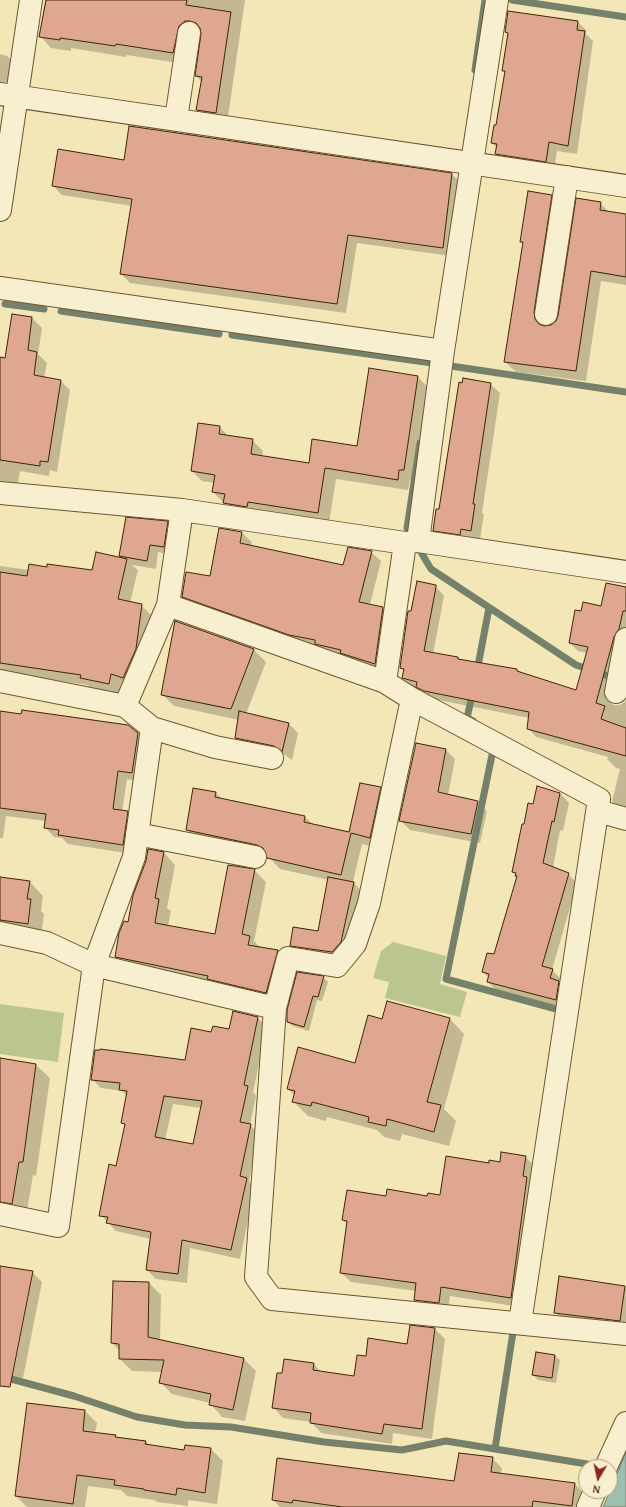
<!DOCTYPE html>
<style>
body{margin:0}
#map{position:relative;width:626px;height:1507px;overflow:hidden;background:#f4e7b7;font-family:"Gentium Book Plus",serif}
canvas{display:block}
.north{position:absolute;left:578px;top:1459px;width:40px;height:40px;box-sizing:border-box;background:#f8efd0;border:1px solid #ae9e7e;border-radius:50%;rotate:189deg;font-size:11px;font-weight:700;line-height:16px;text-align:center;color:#3e2504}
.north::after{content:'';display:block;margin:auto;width:14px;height:18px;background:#8f2418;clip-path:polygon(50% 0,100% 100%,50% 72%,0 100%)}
</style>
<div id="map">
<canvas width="626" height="1507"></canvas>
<div class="north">N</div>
</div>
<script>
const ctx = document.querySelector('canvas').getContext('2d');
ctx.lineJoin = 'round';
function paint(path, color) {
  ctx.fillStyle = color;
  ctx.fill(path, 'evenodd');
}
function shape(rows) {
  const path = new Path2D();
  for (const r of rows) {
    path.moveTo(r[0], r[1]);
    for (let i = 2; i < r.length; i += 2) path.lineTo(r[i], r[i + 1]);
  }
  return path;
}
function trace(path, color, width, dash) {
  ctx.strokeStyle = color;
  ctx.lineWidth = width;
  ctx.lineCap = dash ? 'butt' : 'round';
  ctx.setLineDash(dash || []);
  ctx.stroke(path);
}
const green = shape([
 [393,942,446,956,440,984,467,992,460,1017,385,998,389,982,373,978,381,951],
 [0,1004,64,1013,58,1062,0,1054]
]);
const water = shape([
 [626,1452,626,1507,603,1507,610,1491,626,1452]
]);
const shadow = shape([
 [45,0,245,0,227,124,209,121,198,110,202,82,196,76,202,32,196,32,184,64,127,55,126,57,71,48,71,51,51,48,40,36],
 [578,22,586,30,586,34,593,41,577,154,557,151,554,170,505,162,497,153,497,148,492,143,497,126,506,73,503,70,509,35,506,32],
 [0,54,7,56,16,65,13,88,0,86],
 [130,127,452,174,461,183,451,256,357,243,346,313,130,283,121,274,132,206,62,195,53,186,125,161],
 [551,196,562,206,544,327,551,326,557,322,600,203,609,212,626,215,626,285,601,281,586,381,516,372,505,362,524,244,521,241],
 [13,315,32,318,42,328,38,354,47,363,44,378,60,380,70,390,57,472,50,470,49,476,20,471,18,483,0,481,0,358,6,359],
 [417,376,428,387,414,480,410,480,408,490,336,479,329,523,235,514,213,492,214,483,202,481,192,471,220,427,229,437,252,440,263,451,262,457,309,464,358,447],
 [490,384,500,393,482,513,484,514,480,540,443,540,434,530,440,510],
 [167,522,176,531,172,555,158,552,156,569,132,565,138,570,130,603,141,605,152,616,134,688,121,684,119,694,92,689,87,685,0,672,0,566,29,570,93,571,123,559,121,556],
 [220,529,242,533,252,542,251,546,344,566,371,552,381,561,370,605,383,607,392,617,384,672,193,606,183,596,211,577],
 [435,586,444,596,433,654,458,658,460,661,516,670,519,673,577,691,587,653,578,651,570,643,582,612,602,607,626,588,626,638,612,699,612,704,614,705,620,705,626,701,626,811,621,810,612,801,620,769,616,768,607,759,608,757,536,737,528,728,529,718,433,699,419,688,412,686,403,678,405,672,401,668,412,612],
 [175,623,254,650,266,662,246,714,289,724,298,733,292,760,285,755,246,747,236,738,239,720,174,706,162,694],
 [0,712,137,733,147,743,141,782,127,779,122,812,127,812,137,821,132,854,68,844,62,838,54,837,45,827,46,821,6,816,3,838,0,838],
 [446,750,455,759,448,795,477,802,487,811,480,843,410,830,400,820],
 [380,788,391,800,381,849,362,844,353,882,363,892,342,962,301,955,291,945,318,932,329,880,280,869,267,855,198,841,187,829,216,793,223,800,305,817,314,825,350,834],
 [538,788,560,793,569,803,563,831,560,830,553,868,568,874,577,883,552,970,561,979,560,983,568,991,565,1008,497,991,488,982,489,978,483,972,494,956,518,877,513,872,524,826,534,806],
 [164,853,175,865,167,908,171,911,168,926,216,936,254,870,266,882,254,941,261,948,278,951,290,963,278,1004,127,968,116,957,129,923],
 [0,878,30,882,43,896,41,911,44,914,41,937,0,931],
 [323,977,328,982,322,1001,317,1000,309,1031,292,1026,288,1022],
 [258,1018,267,1027,253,1092,256,1096,250,1125,259,1134,249,1181,255,1187,240,1259,190,1248,187,1283,156,1279,147,1270,151,1239,116,1231,101,1215,117,1167,125,1126,122,1122,127,1096,122,1091,101,1088,92,1079,186,1061,212,1034,230,1031],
 [173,1104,201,1108,193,1145,165,1140],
 [450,1019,464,1034,444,1109,456,1121,449,1146,402,1134,400,1141,384,1137,377,1130,327,1117,326,1121,308,1116,293,1101,295,1096,288,1089,355,1064,383,1020],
 [0,1059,36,1065,50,1078,36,1176,33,1175,26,1217,0,1218],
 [525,1157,535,1166,520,1307,450,1296,448,1312,424,1310,415,1300,416,1291,351,1282,341,1273,348,1225,343,1220,387,1197,441,1196,490,1164],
 [0,1267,32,1272,42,1282,23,1378,0,1375],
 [30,1278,32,1278,13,1375,12,1374],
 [149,1283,161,1295,160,1341,244,1359,256,1371,245,1421,222,1417,210,1403,172,1394,160,1382,162,1372,132,1371,120,1359,120,1351,112,1343],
 [624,1287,626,1289,626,1330,564,1322,555,1312],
 [435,1329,445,1339,432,1439,393,1433,392,1444,321,1433,311,1422,283,1418,273,1407,283,1374,314,1364,322,1373,355,1378],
 [555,1356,560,1360,556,1383,538,1380,533,1375],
 [85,1411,97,1423,95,1433,146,1442,150,1446,185,1451,186,1446,211,1449,223,1461,217,1504,188,1500,188,1506,157,1502,155,1500,127,1496,121,1490,88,1486,85,1507,27,1507,16,1496],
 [492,1458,502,1468,501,1474,574,1483,584,1493,582,1507,280,1507,273,1500,455,1482]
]);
const stream = shape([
 [512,0,626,17],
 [475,70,485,0],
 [5,304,44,309],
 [61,311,219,334],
 [232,335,432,363],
 [451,366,626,392],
 [407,528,420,443],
 [422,554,431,569,576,665,614,678],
 [477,671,489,608],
 [473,691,467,718,473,721],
 [492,755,446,979,560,1010,559,1016],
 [0,1376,74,1396,137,1417,185,1425,231,1427,324,1442,402,1450,446,1441,587,1464],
 [495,1449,513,1332]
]);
const building = shape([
 [46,0,187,0,186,5,231,12,216,113,196,110,202,77,195,76,201,34,200,28,196,23,190,21,185,21,179,26,173,53,116,44,115,46,60,38,60,40,39,37,46,0],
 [508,11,578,21,577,30,585,31,568,146,549,142,546,162,495,154,497,144,491,143,494,125,496,125,505,71,502,71,508,33,505,32,508,11],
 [129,126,452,173,443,248,348,235,337,304,120,274,132,199,52,186,58,149,124,160,129,126],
 [528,191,552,195,534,312,535,319,539,324,544,326,551,325,556,321,558,316,576,198,601,202,600,210,626,214,626,277,591,271,576,371,504,362,523,242,520,242,528,191],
 [12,314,32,317,28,350,37,352,34,375,61,380,48,462,40,461,40,466,0,460,0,357,5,358,12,314],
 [369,368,418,376,404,470,399,470,398,480,325,468,318,513,248,502,247,507,223,503,225,494,212,492,215,475,191,471,198,423,220,426,219,434,253,439,251,454,309,463,312,439,357,446,369,368],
 [463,378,491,383,473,504,475,504,471,531,461,529,460,535,433,531,436,509,439,509,459,382,462,383,463,378],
 [126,517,168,521,164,547,150,545,147,561,119,556,126,517],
 [219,528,242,532,240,543,343,565,348,547,372,551,359,602,383,607,375,664,340,653,341,650,315,644,315,640,289,635,182,597,186,572,210,576,219,528],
 [96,552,127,559,118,599,142,604,136,649,123,678,111,674,109,684,80,678,81,675,0,663,0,572,27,576,29,564,47,567,47,564,92,570,96,552],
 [417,581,436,585,436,587,424,651,458,657,458,659,517,669,517,671,576,690,588,647,569,643,575,610,581,611,583,602,601,606,606,583,626,587,626,611,623,611,619,629,614,637,596,703,605,706,601,719,626,728,626,756,527,729,529,712,424,691,416,687,417,682,402,678,404,669,400,668,408,611,411,611,417,581],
 [175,621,254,649,231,709,161,695,175,621],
 [22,710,128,725,138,733,132,773,118,771,113,809,128,811,123,845,58,835,59,830,44,828,46,814,0,808,0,711,21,714,22,710],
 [239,711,289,723,282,752,274,746,235,738,239,711],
 [416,743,446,749,438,792,478,801,471,834,399,821,416,743],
 [360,783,381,787,370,838,351,833,341,875,267,858,263,848,257,845,186,830,193,788,216,792,215,797,305,816,304,822,349,832,360,783],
 [537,786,560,793,554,822,552,821,543,863,569,873,542,966,553,969,550,978,559,981,556,1000,487,982,489,974,482,972,487,953,494,954,517,876,515,876,516,873,512,872,522,824,524,824,528,803,533,804,537,786],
 [148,849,164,852,155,898,159,899,155,923,215,934,228,865,255,869,242,934,250,936,248,945,278,950,266,993,207,979,208,976,115,957,119,933,124,921,128,922,133,895,146,861,148,849],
 [0,877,30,881,27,899,31,899,28,924,0,920,0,877],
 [328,877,354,882,341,942,332,952,290,946,293,927,318,931,328,877],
 [297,972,324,976,318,997,313,996,304,1027,287,1022,287,1010,297,972],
 [387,1001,450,1018,427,1102,441,1105,434,1132,387,1119,386,1126,368,1122,369,1117,312,1102,311,1106,292,1102,295,1091,287,1089,298,1047,355,1063,368,1015,382,1019,387,1001],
 [233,1011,258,1017,244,1085,248,1086,240,1122,251,1124,240,1176,247,1178,231,1250,182,1240,178,1274,146,1270,151,1232,106,1223,108,1217,99,1216,109,1164,116,1166,125,1124,121,1123,127,1091,119,1090,120,1083,91,1080,95,1050,100,1050,100,1049,185,1060,191,1028,211,1032,213,1026,229,1029,233,1011],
 [164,1096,202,1101,193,1144,155,1137,164,1096],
 [0,1058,36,1064,23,1162,19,1162,12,1204,0,1202,0,1058],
 [501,1152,526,1156,523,1176,527,1177,511,1298,441,1287,439,1303,414,1300,416,1283,340,1273,347,1221,342,1220,347,1190,386,1196,387,1189,427,1196,428,1193,440,1195,446,1156,489,1163,489,1160,500,1162,501,1152],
 [0,1266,33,1271,10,1387,0,1386,0,1266],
 [559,1276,625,1286,620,1321,554,1313,559,1276],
 [113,1281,149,1282,148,1337,244,1358,233,1410,209,1405,211,1394,159,1383,164,1360,119,1359,119,1344,111,1343,113,1281],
 [410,1325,435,1328,422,1429,384,1424,382,1434,310,1423,311,1413,272,1408,277,1373,282,1373,284,1359,314,1363,313,1370,354,1376,357,1355,366,1356,368,1338,407,1344,410,1325],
 [536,1352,555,1355,552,1378,532,1375,536,1352],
 [27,1403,85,1410,83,1431,116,1435,115,1437,146,1441,145,1444,184,1450,185,1445,211,1448,205,1493,177,1488,176,1495,144,1490,144,1489,114,1485,115,1480,77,1475,73,1504,15,1496,27,1403],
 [459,1453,493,1457,491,1472,575,1483,572,1506,533,1501,532,1507,342,1507,293,1500,292,1503,272,1500,277,1458,454,1481,459,1453]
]);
const minor = shape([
 [0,94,626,186],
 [176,119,189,33],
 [0,210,31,0],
 [0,288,443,351],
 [546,314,567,177],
 [0,493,182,510,405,543,418,541,626,572],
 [418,541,443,351,497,0],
 [168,605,385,682,412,699,599,799,520,1323],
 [0,681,125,706],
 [385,682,405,543],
 [616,692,626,639],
 [412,699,369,903,355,944,337,966,288,958,275,1008,256,1277,272,1299,626,1334],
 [152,728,215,747,272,758],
 [598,811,626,819],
 [137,834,255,857],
 [0,933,47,943,94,965,275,1008],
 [0,1214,58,1226,94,965,134,857,152,728,125,706,168,605,182,510],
 [606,1467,626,1423],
 [588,1507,595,1491]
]);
paint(green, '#bac58f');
paint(water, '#9cbfb2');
trace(water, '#76816c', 1);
paint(shadow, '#0003');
trace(stream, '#76816c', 7);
paint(building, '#dfa78f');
trace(building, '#3e2504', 1);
trace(minor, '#6c5631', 24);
trace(minor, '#f8efd0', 22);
</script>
